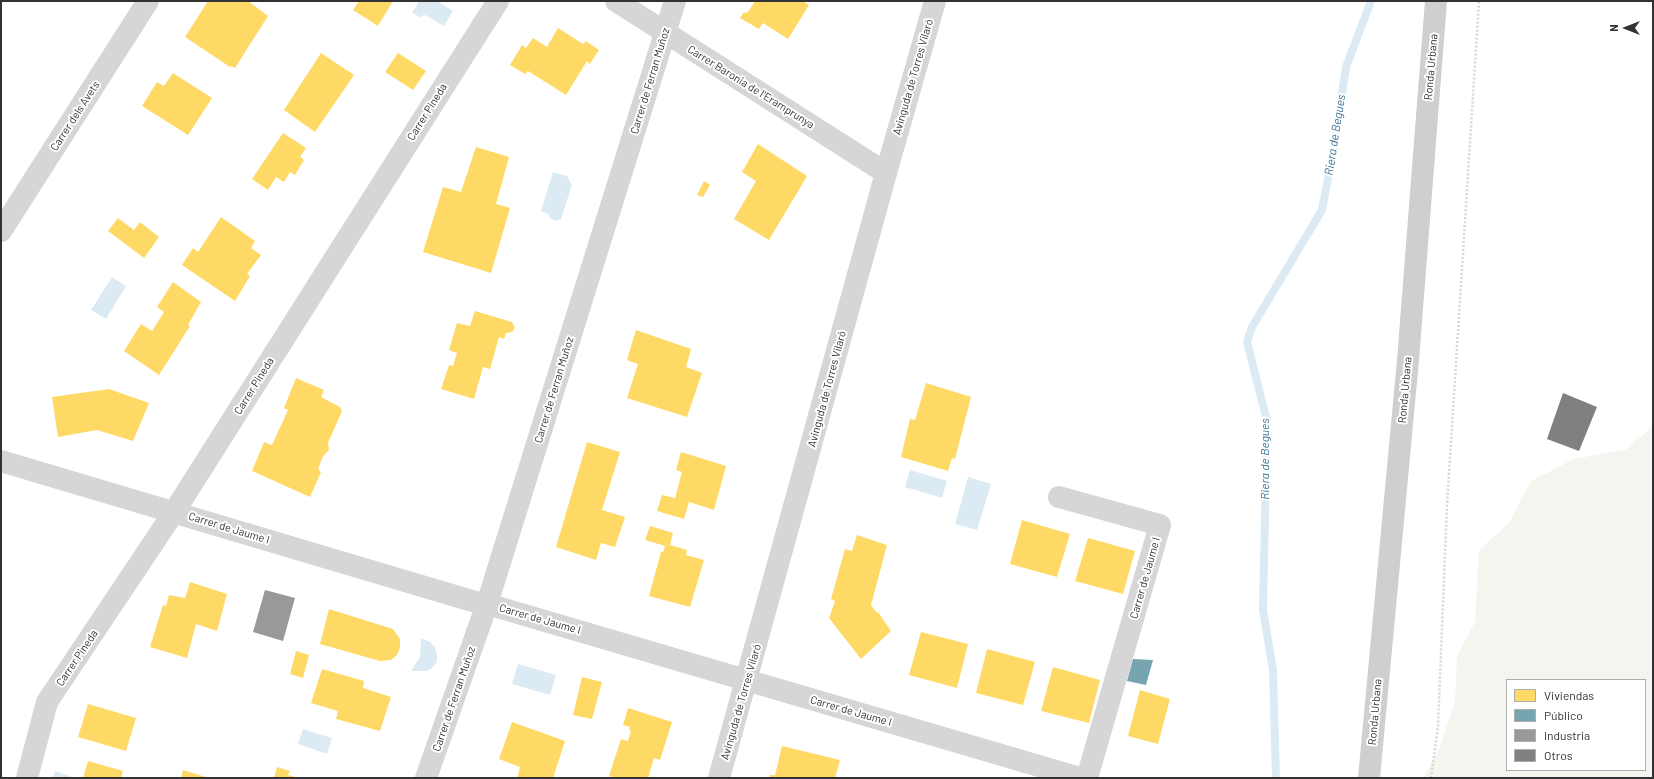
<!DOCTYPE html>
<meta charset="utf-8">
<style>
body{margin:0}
#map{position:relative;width:1654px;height:779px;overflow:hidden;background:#fff;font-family:Barlow,sans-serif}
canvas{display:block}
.frame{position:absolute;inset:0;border:2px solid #323232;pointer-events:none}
.legend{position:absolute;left:1506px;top:679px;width:140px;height:92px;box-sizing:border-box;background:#fff;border:1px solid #adadad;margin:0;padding:5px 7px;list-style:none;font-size:12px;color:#323232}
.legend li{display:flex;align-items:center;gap:8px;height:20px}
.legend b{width:20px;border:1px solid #adadad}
.north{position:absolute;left:1606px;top:8px;width:40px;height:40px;-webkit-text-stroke:3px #fff;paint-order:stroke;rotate:270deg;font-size:11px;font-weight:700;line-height:16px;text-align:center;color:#323232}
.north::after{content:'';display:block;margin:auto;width:14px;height:18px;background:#323232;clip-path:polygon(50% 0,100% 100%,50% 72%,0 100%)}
</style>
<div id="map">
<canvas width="1654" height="779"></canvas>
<div class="frame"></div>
<ul class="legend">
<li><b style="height:11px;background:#ffd966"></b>Viviendas</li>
<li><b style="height:11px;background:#76a5af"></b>Público</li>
<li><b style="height:11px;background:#999"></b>Industria</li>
<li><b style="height:11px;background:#808080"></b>Otros</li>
</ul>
<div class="north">N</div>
</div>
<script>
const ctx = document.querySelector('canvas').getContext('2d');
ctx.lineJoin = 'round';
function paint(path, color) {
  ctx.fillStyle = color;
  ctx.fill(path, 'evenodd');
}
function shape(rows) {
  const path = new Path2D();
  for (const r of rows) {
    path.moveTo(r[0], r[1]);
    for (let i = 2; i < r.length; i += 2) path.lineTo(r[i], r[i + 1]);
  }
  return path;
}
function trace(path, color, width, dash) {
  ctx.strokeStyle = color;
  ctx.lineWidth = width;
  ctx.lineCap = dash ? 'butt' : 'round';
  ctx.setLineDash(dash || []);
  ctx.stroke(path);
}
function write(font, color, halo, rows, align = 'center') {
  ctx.font = font + ' Barlow,sans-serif';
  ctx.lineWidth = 4;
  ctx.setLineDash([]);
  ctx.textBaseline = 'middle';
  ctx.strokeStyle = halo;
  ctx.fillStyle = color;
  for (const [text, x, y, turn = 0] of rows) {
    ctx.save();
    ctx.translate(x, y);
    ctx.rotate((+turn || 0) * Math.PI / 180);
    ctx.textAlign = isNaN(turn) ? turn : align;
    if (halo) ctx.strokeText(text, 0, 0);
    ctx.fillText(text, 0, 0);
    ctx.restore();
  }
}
const green = shape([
 [1653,426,1653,778,1423,778,1440,747,1455,701,1457,656,1475,622,1479,550,1509,523,1531,481,1574,459,1625,450],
 [1507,680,1645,680,1645,770,1507,770]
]);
const water = shape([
 [419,1,437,1,453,11,444,26,425,15,420,17,412,13],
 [553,172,567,176,572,185,561,219,557,221,551,219,548,214,541,211],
 [112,277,126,286,106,319,91,310],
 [910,470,947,481,942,498,905,487],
 [968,477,991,484,977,530,955,524],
 [421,638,430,642,435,647,437,654,437,662,432,668,427,671,411,671,420,657],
 [518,664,556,675,550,695,512,684],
 [303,729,332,738,327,754,298,744],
 [55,771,72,777,71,778,53,778]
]);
const homes = shape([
 [208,1,248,1,268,16,235,68,231,66,230,67,185,37],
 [359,1,393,1,378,26,353,10],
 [755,1,802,1,809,5,788,39,763,23,759,29,740,18,743,13,748,12],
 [558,28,583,44,586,41,599,50,590,64,587,61,566,95,528,71,525,74,510,65,522,45,526,48,533,38,547,47],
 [321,53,354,75,315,132,284,110],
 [398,53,426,71,413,90,385,72],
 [173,73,212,98,188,135,142,106,157,82,164,86],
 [283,133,306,148,300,157,304,160,295,175,290,172,284,182,276,177,268,190,252,179],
 [758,144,807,176,769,240,734,219,756,181,742,172],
 [476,147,509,157,496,204,510,208,491,273,423,252,443,187,461,192],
 [704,181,710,185,703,197,697,195],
 [221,217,255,241,251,248,261,255,247,274,250,276,235,301,182,265,193,248,198,252],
 [118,218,134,230,140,222,159,237,144,258,108,231],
 [173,282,201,302,188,325,190,326,159,375,124,351,141,324,152,331,164,312,157,307],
 [475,311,512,322,515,328,512,332,506,333,504,339,499,337,490,369,483,367,474,399,441,389,449,365,453,366,457,353,449,350,457,323,470,326],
 [636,330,691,349,686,367,702,373,687,417,627,398,638,364,627,360],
 [296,378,324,390,321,397,340,407,342,411,328,443,329,450,323,456,318,469,321,472,310,497,252,471,264,442,272,445,288,410,284,408],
 [926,383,971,397,955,459,952,458,948,471,901,457,910,419,915,420],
 [109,389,149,403,133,441,97,430,58,437,52,397],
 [587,442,620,452,602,510,625,517,615,547,601,543,596,560,556,547],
 [681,452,726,466,714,510,689,502,684,519,657,511,662,495,675,498,682,472,676,470],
 [1022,520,1070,534,1057,577,1010,564],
 [650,526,673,533,670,545,687,550,686,555,704,560,690,607,649,596,661,552,663,552,665,546,645,540],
 [857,535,887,545,871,605,877,613,878,612,891,631,861,659,829,618,835,601,831,599,845,549,852,551],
 [1088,538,1135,551,1123,594,1075,581],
 [190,582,227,594,217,631,196,624,187,658,150,647,163,605,166,606,169,595,185,598],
 [329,609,393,629,400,639,400,647,397,655,391,660,380,661,320,644],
 [921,632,968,644,957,688,909,675],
 [987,649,1035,662,1023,705,976,693],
 [296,651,309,655,303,678,290,674],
 [1053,667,1100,680,1089,723,1041,711],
 [322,669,364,681,363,688,391,697,380,731,336,719,338,711,311,703],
 [582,677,602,682,592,719,573,715],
 [1140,690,1170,699,1158,744,1128,736],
 [88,704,136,718,126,751,78,737],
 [628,708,672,722,660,760,654,758,648,778,616,778,609,776,621,739,628,741,631,731,629,730,630,727,623,725],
 [512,722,565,741,553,778,517,778,520,767,499,759],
 [782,746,840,760,835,778,770,778,770,775,775,775],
 [88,761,123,771,121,778,83,778],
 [277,767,290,771,288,775,299,778,274,778],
 [183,770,209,778,181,778]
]);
const public = shape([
 [1133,659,1153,660,1146,685,1127,681]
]);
const industry = shape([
 [265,590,295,598,283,641,253,632]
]);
const stream = shape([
 [1276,778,1273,670,1263,610,1267,421,1247,342,1252,327,1322,210,1334,148,1346,67,1371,1]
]);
const building = shape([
 [1563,393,1597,407,1579,451,1547,439]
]);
const path = shape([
 [1431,778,1438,726,1447,505,1479,1]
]);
const minor = shape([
 [616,1,886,173],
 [1,231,148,1],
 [1,461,479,603,487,604,1080,778],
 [1059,497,1160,525,1087,778],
 [27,778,47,702,174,512,498,1],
 [426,778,487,604,675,1]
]);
const tertiary = shape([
 [719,778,886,173,935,1]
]);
const secondary = shape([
 [1369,778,1408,360,1436,1]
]);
const streetNames = [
 ["Ronda Urbana",1431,67,-85],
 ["Avinguda de Torres Vilaró",913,77,-74],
 ["Carrer de Ferran Muñoz",650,81,-73],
 ["Carrer Baronia de l'Eramprunya",751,87,32],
 ["Carrer Pineda",427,112,-58],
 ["Carrer dels Avets",75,116,-57],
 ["Carrer Pineda",254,386,-58],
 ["Avinguda de Torres Vilaró",827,389,-75],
 ["Carrer de Ferran Muñoz",554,390,-73],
 ["Ronda Urbana",1405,390,-85],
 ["Carrer de Jaume I",229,528,17],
 ["Carrer de Jaume I",1145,578,-74],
 ["Carrer de Jaume I",540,619,16],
 ["Carrer Pineda",77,658,-56],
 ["Carrer de Ferran Muñoz",454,699,-71],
 ["Avinguda de Torres Vilaró",741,702,-74],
 ["Carrer de Jaume I",851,711,16],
 ["Ronda Urbana",1375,712,-85]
];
const waterNames = [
 ["Riera de Begues",1335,135,-81],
 ["Riera de Begues",1265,459,-90]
];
paint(green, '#f2f6ee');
paint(water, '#dcebf3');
paint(homes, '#ffd966');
paint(public, '#76a5af');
paint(industry, '#999');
trace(stream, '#dcebf3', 8);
paint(building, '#808080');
trace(path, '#d6d6d6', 2.5, [2, 2]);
trace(minor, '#d6d6d6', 22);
trace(tertiary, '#d6d6d6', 22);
trace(secondary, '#cfcfcf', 22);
write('11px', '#323232', '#fff', streetNames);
write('italic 12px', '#3d7697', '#fff', waterNames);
</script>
